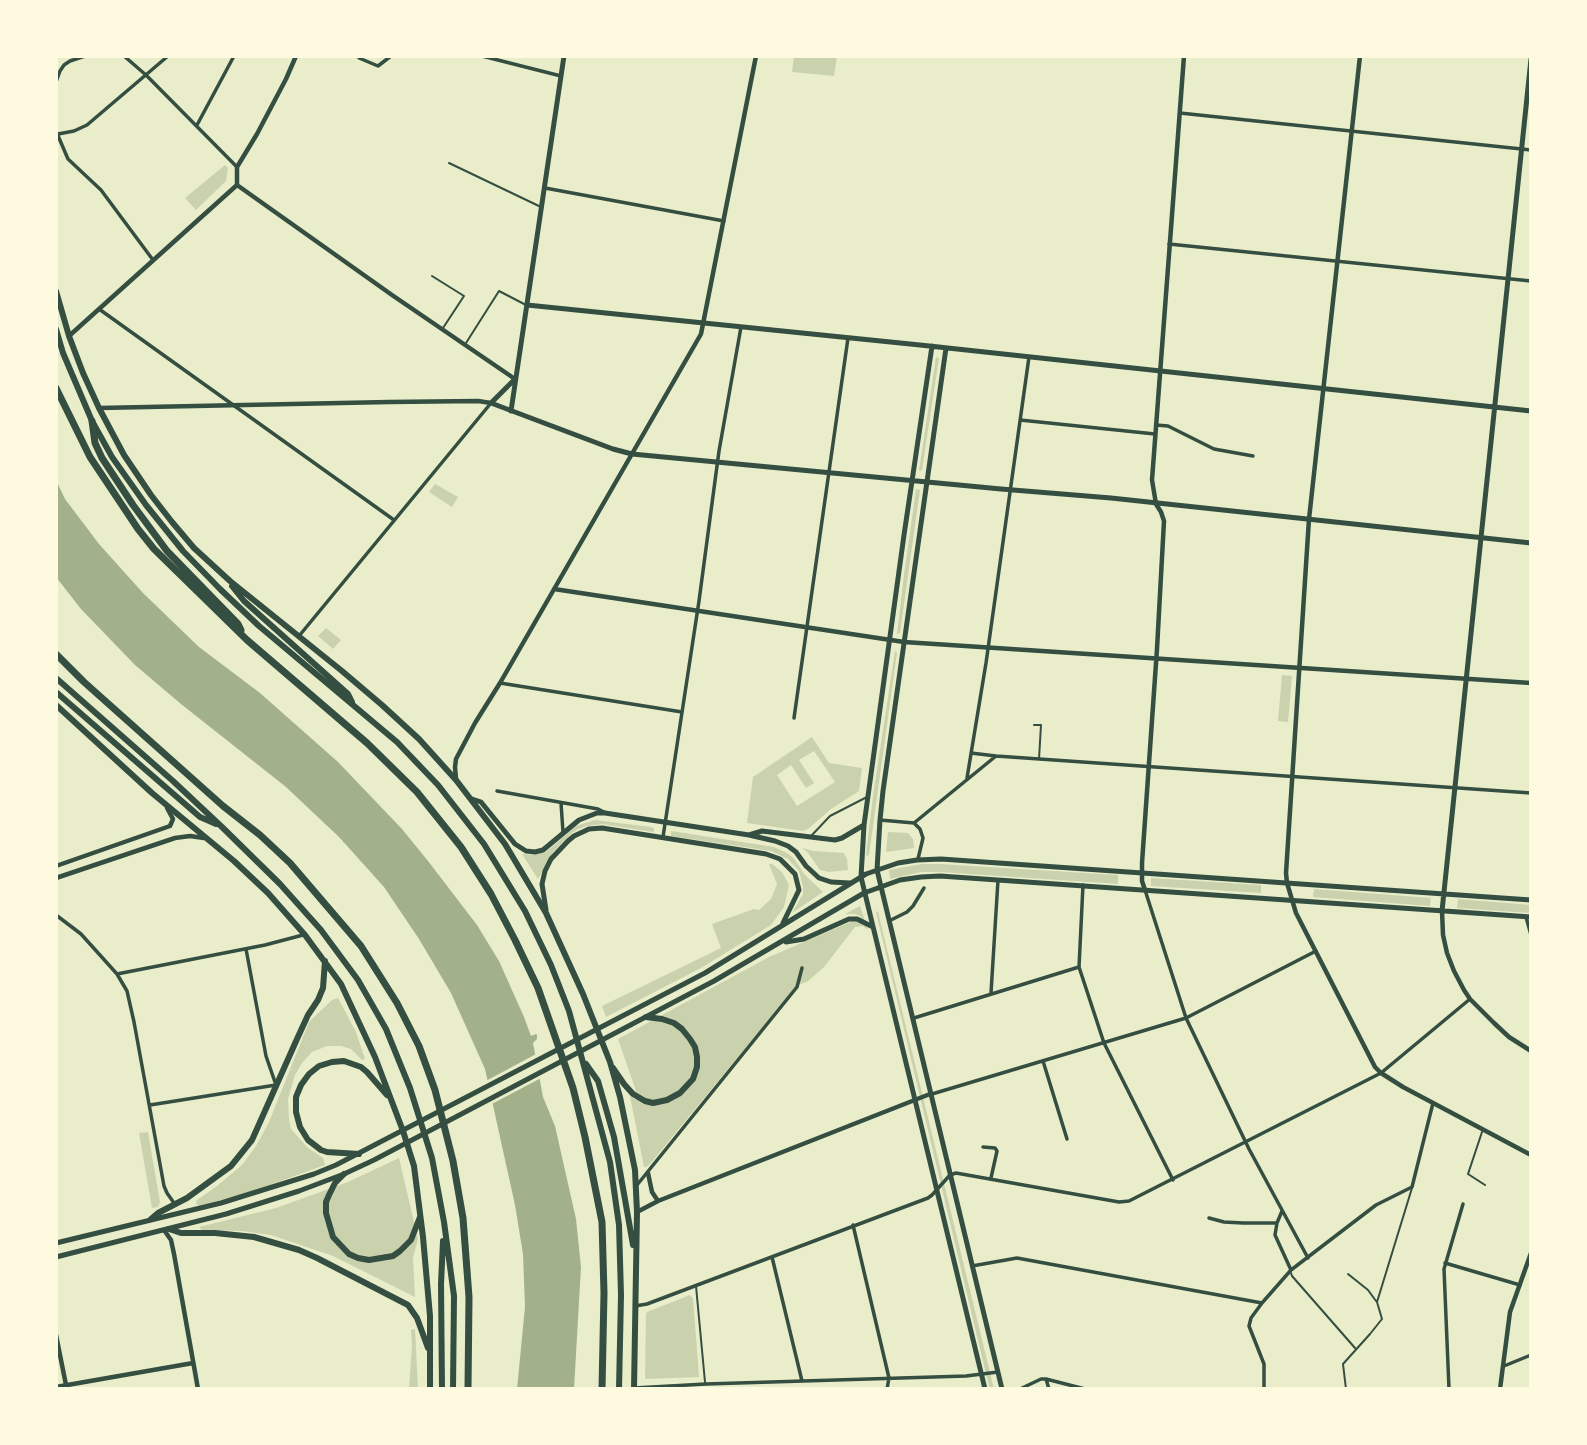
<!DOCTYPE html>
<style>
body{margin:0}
#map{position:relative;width:1587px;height:1445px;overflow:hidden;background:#e9edc9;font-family:"Source Serif 4",serif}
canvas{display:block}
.frame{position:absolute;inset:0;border:58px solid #fefae0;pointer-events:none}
</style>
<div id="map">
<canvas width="1587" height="1445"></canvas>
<div class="frame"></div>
</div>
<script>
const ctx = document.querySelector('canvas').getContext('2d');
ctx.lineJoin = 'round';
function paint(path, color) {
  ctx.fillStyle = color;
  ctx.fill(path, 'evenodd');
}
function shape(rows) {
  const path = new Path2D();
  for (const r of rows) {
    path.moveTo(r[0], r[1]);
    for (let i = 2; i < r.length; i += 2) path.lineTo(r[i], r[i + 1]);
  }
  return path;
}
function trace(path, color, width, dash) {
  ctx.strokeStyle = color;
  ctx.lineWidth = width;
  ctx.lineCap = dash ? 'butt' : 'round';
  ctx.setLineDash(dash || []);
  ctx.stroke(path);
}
const green = shape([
 [794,56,837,56,834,76,792,72],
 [225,165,228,168,226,181,196,210,185,198],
 [936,357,939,358,922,470,919,471],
 [435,484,458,497,452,507,429,492],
 [916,489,920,490,900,633,897,634,904,575],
 [326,628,341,640,333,649,318,636],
 [895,651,897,653,869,855,867,856,866,855,873,796],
 [1282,675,1292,676,1288,722,1278,721],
 [812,737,829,763,862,768,859,791,831,809,808,829,803,831,747,823,753,777],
 [814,751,835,782,797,806,777,775,791,765,806,788,814,783,799,760],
 [595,820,651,827,654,828,654,831,653,832,602,824,587,826,578,829,572,833,553,852,538,879,522,854,534,855,546,852,576,826],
 [671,831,774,847,789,854,795,860,805,875,823,892,792,913,803,894,803,887,799,871,788,859,771,851,671,836],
 [888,832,908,833,913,839,914,848,886,852],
 [802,848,814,851,844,853,847,859,848,870,829,872,820,870,808,853],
 [769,864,772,864,782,872,789,885,784,907,771,925,701,968,606,1017,602,1006,721,948,712,924,754,909,759,910,771,899,777,884],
 [922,864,940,864,1118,875,1118,884,940,872,921,872,890,879,889,870],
 [1151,878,1261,885,1261,893,1151,886],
 [1314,889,1431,898,1430,906,1313,897],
 [1458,899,1531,905,1531,913,1457,908],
 [860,906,868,930,863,926,855,927,824,967,807,982,797,985,650,1164,646,1167,644,1167,630,1096,636,1100,635,1088,618,1039,769,957,862,917,855,914,845,914],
 [877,911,878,912,994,1389,990,1389,986,1374,876,912],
 [338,998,356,1032,365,1059,362,1060,351,1049,341,1046,327,1046,312,1052,302,1063,295,1075,288,1099,289,1120,291,1129,307,1147,323,1158,325,1165,253,1191,200,1206,196,1204,197,1200,217,1186,242,1165,256,1146,269,1122,309,1022,332,1000],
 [148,1132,160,1202,158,1207,152,1208,139,1133],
 [399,1158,418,1239,413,1258,415,1297,333,1256,271,1235,242,1231,202,1230,199,1227,276,1208,348,1182],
 [690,1295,693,1298,699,1377,645,1379,646,1315,647,1312],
 [415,1329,418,1389,409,1389,412,1345,411,1330]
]);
const water = shape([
 [56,480,65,499,99,544,143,593,199,647,260,693,338,762,402,829,428,861,477,925,499,961,524,1017,531,1036,536,1034,537,1035,537,1039,533,1043,543,1097,555,1126,576,1219,581,1267,574,1389,517,1389,525,1307,523,1254,515,1205,485,1069,451,993,419,939,384,887,339,837,286,787,181,704,135,665,81,609,56,577]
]);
const pier = shape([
 [538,1053,543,1077,490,1105,484,1082]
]);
const service = shape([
 [449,163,541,207],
 [432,276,464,296,443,328],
 [466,343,499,291,526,305],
 [1034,725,1041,725,1039,759],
 [812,835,830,816,867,797],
 [1482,1132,1468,1174,1485,1185],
 [1291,1273,1292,1276,1355,1348],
 [1348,1274,1368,1290,1376,1301],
 [696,1286,705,1382],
 [1346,1389,1343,1364,1370,1334,1382,1319,1377,1302,1412,1188]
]);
const minor = shape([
 [124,56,146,75,237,167],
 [360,56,359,58,378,66,391,56],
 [482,56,561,76],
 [56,82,60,71,64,65,70,61,85,56],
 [1180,113,1531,150],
 [197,125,234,56],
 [56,131,68,159,101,190,153,260],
 [58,134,74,131,87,125,168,56],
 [545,188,724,221],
 [1169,244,1531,281],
 [99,309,394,520],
 [1020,420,1155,434],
 [1156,425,1168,426,1214,449,1253,456],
 [299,636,491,403],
 [500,683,682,712],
 [794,718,848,338],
 [971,753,996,756],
 [967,778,986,663,1029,357],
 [497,791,598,809,604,812],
 [561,803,563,832],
 [880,820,914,823,920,829,923,838,918,859],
 [914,823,996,756,1531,793],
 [663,837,699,601,719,451,741,327],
 [1083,885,1079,967,1104,1043,1173,1180],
 [1145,890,1186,1018,1249,1149,1308,1258],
 [56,915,81,934,117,974,127,991,134,1022,164,1186,167,1193,174,1203],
 [1526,917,1531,935],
 [889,921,907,912,913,906,924,888],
 [117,974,265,945,303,935],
 [991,993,998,880],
 [914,1018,1079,967],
 [1043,1061,1067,1139],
 [932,1094,1186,1018,1316,951],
 [150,1105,276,1085,266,1056,246,949],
 [983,1147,995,1148,997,1151,991,1178],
 [637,1185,797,987,802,968],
 [1282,1211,1277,1223,1275,1235,1291,1270],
 [1209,1218,1224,1222,1243,1223,1277,1223],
 [853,1225,889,1378,887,1389],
 [772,1257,802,1381],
 [1445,1263,1520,1285],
 [972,1266,1017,1258,1262,1303],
 [635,1306,647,1304,928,1198,932,1195,950,1175,956,1173,1119,1202,1129,1201,1381,1073,1470,999],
 [1504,1366,1531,1355],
 [1046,1379,1049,1389],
 [634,1388,706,1384,966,1376,998,1372],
 [1020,1389,1041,1379,1046,1379,1085,1389],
 [1264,1389,1264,1364,1249,1326,1251,1318,1262,1303,1291,1270,1376,1205,1412,1187,1433,1103],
 [1449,1389,1444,1269,1463,1204]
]);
const tertiary = shape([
 [1360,56,1309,519,1286,873,1287,883,1296,913,1375,1067,1381,1073,1403,1087,1531,1155],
 [237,185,392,295,515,379],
 [237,185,237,167,257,134,286,79,296,56],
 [69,336,237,185],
 [99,408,389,402,478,401,491,403],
 [554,589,904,642,1531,683],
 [456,779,455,767,456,759,475,723,500,683,701,334,756,56],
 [56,866,170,826,173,819,167,808],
 [56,878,175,838,190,836,204,838],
 [1145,890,1142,881,1142,863,1157,649,1164,521,1161,512,1156,504,1152,480,1184,56],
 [1442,911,1443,935,1447,953,1454,971,1464,990,1470,999,1494,1023,1509,1037,1531,1051],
 [648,1173,652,1192,658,1201],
 [637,1212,658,1201,930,1094],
 [164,1230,171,1240,174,1254,198,1389],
 [56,1335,66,1385],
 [56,1387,193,1363],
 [1500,1389,1510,1312,1531,1253]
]);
const secondary = shape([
 [527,305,920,345,1531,411],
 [932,346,904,535,864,825,861,877,985,1389],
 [946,348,883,791,880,820,877,870,1002,1389],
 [515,379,491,403,613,449,632,454,1001,489,1111,498,1531,543],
 [511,411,564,56],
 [472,799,481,802,515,844,526,851,535,852,543,850,579,820,597,813,605,813,749,835,775,841,788,846,796,852,806,866,819,878,831,882,850,883],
 [749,835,762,831,835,840,842,838,864,825],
 [546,910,542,884,545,871,551,859,568,841,574,836,589,829,602,828,766,854,780,859,795,874,799,890,783,923],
 [1442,911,1531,59],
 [786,942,804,939,849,919,857,919,873,927],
 [56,1243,221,1203,314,1174,336,1165,705,973,866,874,898,863,917,860,941,859,1531,900],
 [56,1257,226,1214,299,1191,344,1174,374,1160,714,981,864,893,900,880,921,877,940,876,1531,917]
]);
const trunk = shape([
 [56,291,69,336,83,373,99,408,124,455,151,495,172,522,194,548,230,581,342,671,382,705,419,739,456,780,505,844,546,913,583,994,610,1062,620,1097,635,1170,637,1212,634,1389],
 [56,329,63,353,92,421,112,457,146,505,183,551,220,589,259,626,397,742,438,785,484,844,525,911,551,965,569,1011,610,1162,619,1225,621,1295,619,1389],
 [232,586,244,601,348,694,352,702],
 [56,678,173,781,222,827,280,884,321,930,358,980,386,1029,410,1088,432,1158,444,1222,454,1296,453,1389],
 [56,692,200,817,216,824],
 [56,705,152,793,234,861,268,893,305,935,341,984,375,1057,403,1131,414,1166,423,1237,430,1316,430,1389],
 [586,1064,598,1081,614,1137,633,1245],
 [613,1068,624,1084,633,1094,645,1101,653,1103,667,1100,680,1093,693,1079,697,1067,697,1057,695,1047,690,1039,682,1029,674,1023,662,1019,646,1017],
 [359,1154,327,1152,321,1150,308,1140,300,1127,296,1112,296,1097,301,1085,309,1074,319,1066,332,1062,344,1061,361,1067,367,1072,387,1095],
 [344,1174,335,1183,329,1195,326,1202,326,1213,333,1237,349,1254,358,1258,369,1260,393,1256,400,1251,411,1240,420,1217],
 [151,1219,158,1213,187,1198,231,1166,252,1140,297,1039,308,1015,318,1000,323,988,325,961],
 [169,1229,181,1233,215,1233,254,1237,299,1250,317,1258,408,1305,417,1318,428,1348],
 [442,1389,441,1284,443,1241]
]);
const motorway = shape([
 [56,388,90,457,138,529,154,549,247,640,367,743,417,792,461,847,491,894,515,940,538,988,573,1088,585,1137,602,1222,604,1293,602,1389],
 [92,421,95,443,102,458,133,505,167,551,238,624,241,630],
 [56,654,84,682,223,806,260,835,290,863,361,946,397,1003,419,1046,435,1090,453,1161,463,1218,469,1297,468,1389]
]);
paint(green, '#cad2ad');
paint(water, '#a3b18a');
paint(pier, '#e9edc9');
trace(service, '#344e41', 2);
trace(minor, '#344e41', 3.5);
trace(tertiary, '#344e41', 4.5);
trace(secondary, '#344e41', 5);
trace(trunk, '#344e41', 6);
trace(motorway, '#344e41', 7);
</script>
